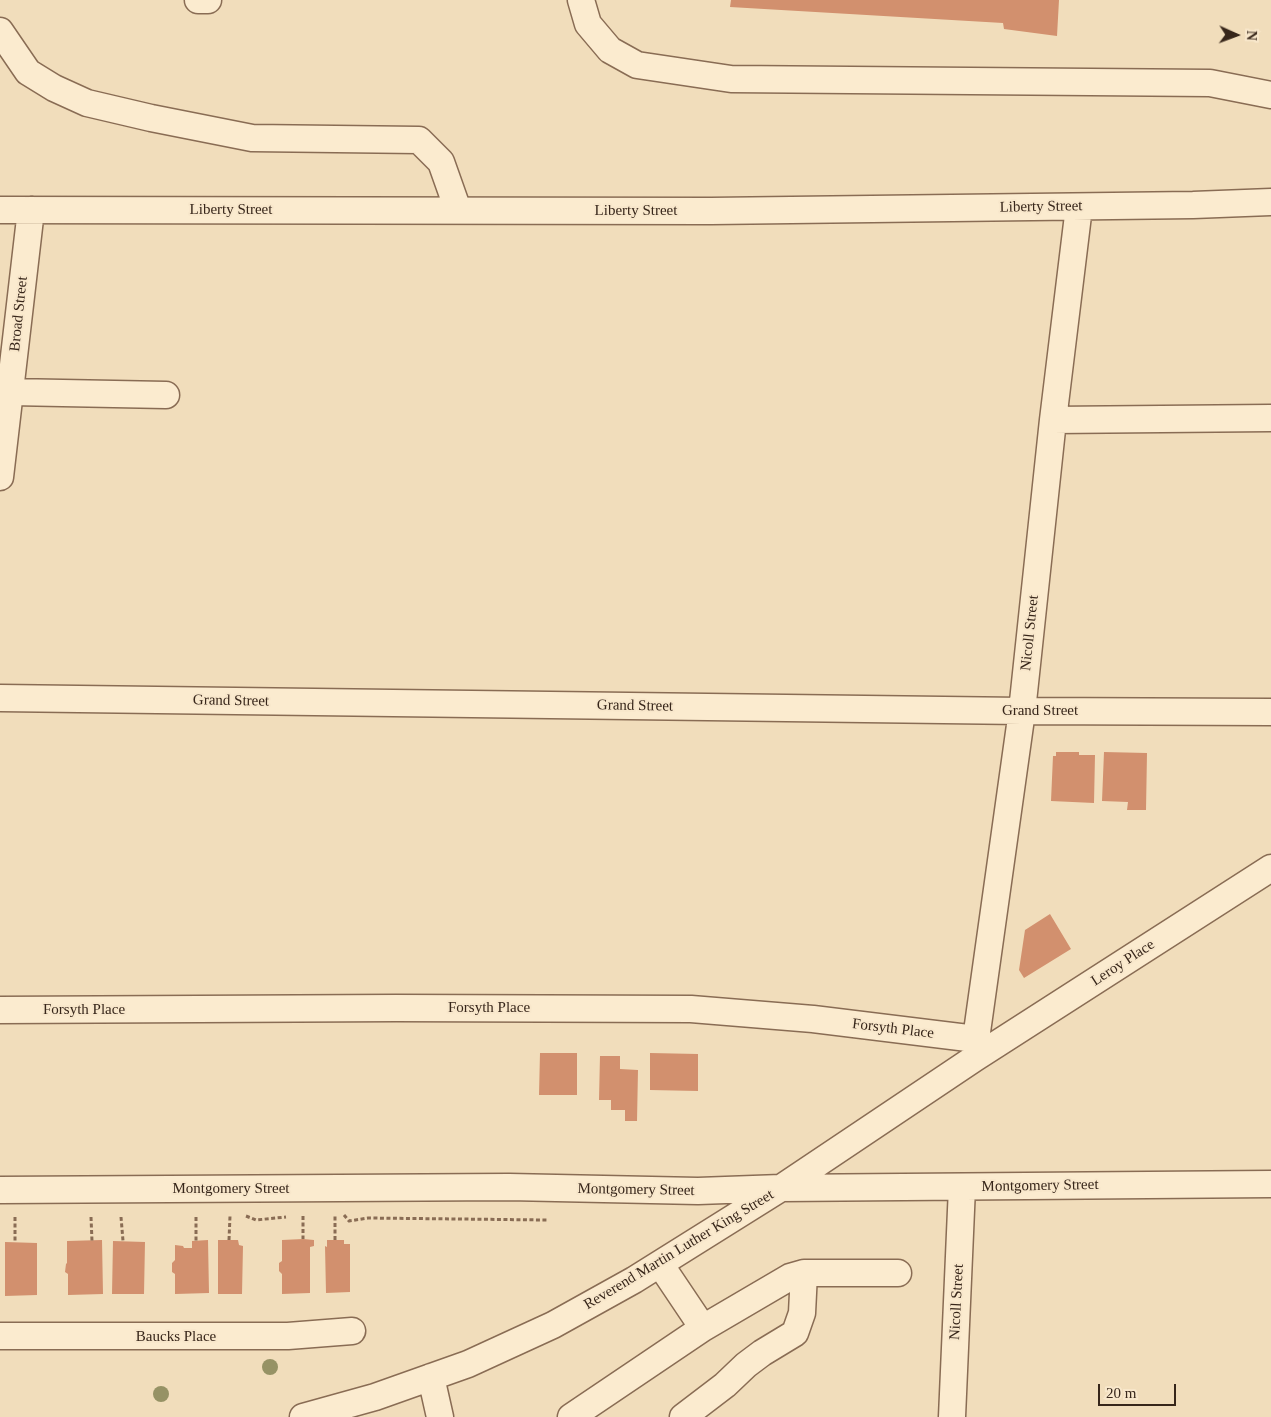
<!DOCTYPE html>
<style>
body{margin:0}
#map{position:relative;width:1271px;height:1417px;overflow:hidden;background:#f1ddbb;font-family:Georgia,serif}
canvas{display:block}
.north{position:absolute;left:1211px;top:10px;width:50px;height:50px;-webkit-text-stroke:4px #f8e7cb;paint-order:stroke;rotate:92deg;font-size:14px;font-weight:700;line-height:20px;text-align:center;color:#37261a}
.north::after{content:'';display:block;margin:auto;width:18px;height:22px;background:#37261a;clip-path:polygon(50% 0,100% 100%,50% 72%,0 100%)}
.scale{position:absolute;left:1098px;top:1384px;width:78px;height:22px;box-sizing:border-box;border:2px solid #37261a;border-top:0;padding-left:6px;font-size:15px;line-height:18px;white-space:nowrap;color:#37261a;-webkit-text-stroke:4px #f8e7cb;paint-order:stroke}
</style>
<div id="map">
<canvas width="1271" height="1417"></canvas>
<div class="north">N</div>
<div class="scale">20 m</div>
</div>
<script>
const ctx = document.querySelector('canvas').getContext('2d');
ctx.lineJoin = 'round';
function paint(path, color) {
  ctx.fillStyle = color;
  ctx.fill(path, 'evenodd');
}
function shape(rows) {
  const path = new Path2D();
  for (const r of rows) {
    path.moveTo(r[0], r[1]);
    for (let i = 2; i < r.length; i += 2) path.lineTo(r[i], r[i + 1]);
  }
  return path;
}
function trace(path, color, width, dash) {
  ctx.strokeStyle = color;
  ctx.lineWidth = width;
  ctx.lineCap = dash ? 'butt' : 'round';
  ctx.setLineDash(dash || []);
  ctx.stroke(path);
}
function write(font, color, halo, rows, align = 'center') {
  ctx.font = font + ' Georgia,serif';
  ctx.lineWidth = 4;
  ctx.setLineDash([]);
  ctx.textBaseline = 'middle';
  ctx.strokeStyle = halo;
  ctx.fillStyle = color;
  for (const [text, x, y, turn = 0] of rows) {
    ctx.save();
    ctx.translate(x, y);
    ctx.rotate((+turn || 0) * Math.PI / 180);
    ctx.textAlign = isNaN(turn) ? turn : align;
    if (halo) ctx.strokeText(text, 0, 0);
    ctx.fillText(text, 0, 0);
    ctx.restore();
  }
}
const building = shape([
 [731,0,1059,0,1057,36,1004,29,1003,23,730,7],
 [1056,752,1079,752,1079,755,1095,755,1094,803,1051,801,1053,756,1056,756],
 [1104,752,1147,753,1146,810,1127,810,1128,802,1102,801],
 [1050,914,1071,949,1024,978,1019,970,1025,930],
 [540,1053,577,1053,577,1095,539,1095],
 [650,1053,698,1054,698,1091,650,1090],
 [600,1056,620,1056,620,1069,638,1070,637,1121,625,1121,625,1110,611,1110,611,1100,599,1100],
 [303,1239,314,1240,314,1246,310,1247,310,1293,282,1294,282,1274,279,1271,279,1263,282,1261,282,1240],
 [102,1240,103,1294,68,1295,68,1274,65,1272,66,1264,67,1263,67,1241],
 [208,1240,209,1293,175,1294,175,1274,172,1272,172,1263,175,1260,175,1245,183,1246,184,1248,192,1248,192,1241],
 [218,1240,238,1240,239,1245,243,1246,242,1294,218,1294],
 [327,1240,344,1240,344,1244,350,1244,350,1292,326,1293,325,1246,327,1247],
 [113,1241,145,1242,144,1294,112,1294],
 [5,1242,37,1243,37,1295,5,1296]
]);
const path = shape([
 [344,1215,349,1221,368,1218,547,1220],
 [246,1216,256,1220,286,1217],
 [303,1216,303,1239],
 [15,1217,15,1242],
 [91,1217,92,1241],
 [121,1217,123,1241],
 [196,1217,196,1241],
 [229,1240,230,1216],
 [335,1240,335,1215]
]);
const minor = shape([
 [198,0,208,0],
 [581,0,588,24,610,50,637,65,731,79,1210,83,1271,95],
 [0,31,28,72,54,88,87,103,151,118,252,138,419,140,441,162,458,210],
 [0,210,711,211,1193,205,1271,202],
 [11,392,166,395],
 [1053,420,1271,418],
 [0,477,31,210],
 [0,698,1022,711,1271,712],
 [0,1010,396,1008,691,1009,813,1019,976,1039],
 [975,1055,976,1039,1022,711,1053,420,1079,207],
 [0,1190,509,1187,698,1191,781,1188,1271,1184],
 [660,1264,703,1328],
 [0,1336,288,1336,352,1331],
 [431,1377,440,1417],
 [303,1417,375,1397,468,1364,553,1325,634,1280,781,1188,975,1058,1271,868],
 [571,1417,703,1328,790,1277,804,1273,898,1273],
 [683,1417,725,1385,746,1365,762,1353,795,1333,802,1313,804,1273],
 [952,1417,962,1187]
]);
const trees = [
 [270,1367],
 [161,1394]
];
const streetNames = [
 ["Liberty Street",1041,207,-1],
 ["Liberty Street",231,210],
 ["Liberty Street",636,211],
 ["Broad Street",19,314,-84],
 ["Nicoll Street",1030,633,-84],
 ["Grand Street",231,701,1],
 ["Grand Street",635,706,1],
 ["Grand Street",1040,711],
 ["Leroy Place",1123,963,-33],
 ["Forsyth Place",489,1008],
 ["Forsyth Place",84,1010],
 ["Forsyth Place",893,1029,7],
 ["Montgomery Street",1040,1186,-1],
 ["Montgomery Street",231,1189],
 ["Montgomery Street",636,1190,1],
 ["Reverend Martin Luther King Street",679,1250,-31],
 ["Nicoll Street",957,1302,-87],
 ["Baucks Place",176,1337]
];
paint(building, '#d2906e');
trace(minor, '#896c54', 29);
trace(path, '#896c54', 3, [4, 2.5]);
trace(minor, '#fbebcf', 26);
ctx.fillStyle = '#969265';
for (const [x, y] of trees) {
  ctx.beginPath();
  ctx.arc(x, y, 8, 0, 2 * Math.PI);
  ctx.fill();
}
write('15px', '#37261a', '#f8e7cb', streetNames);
</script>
